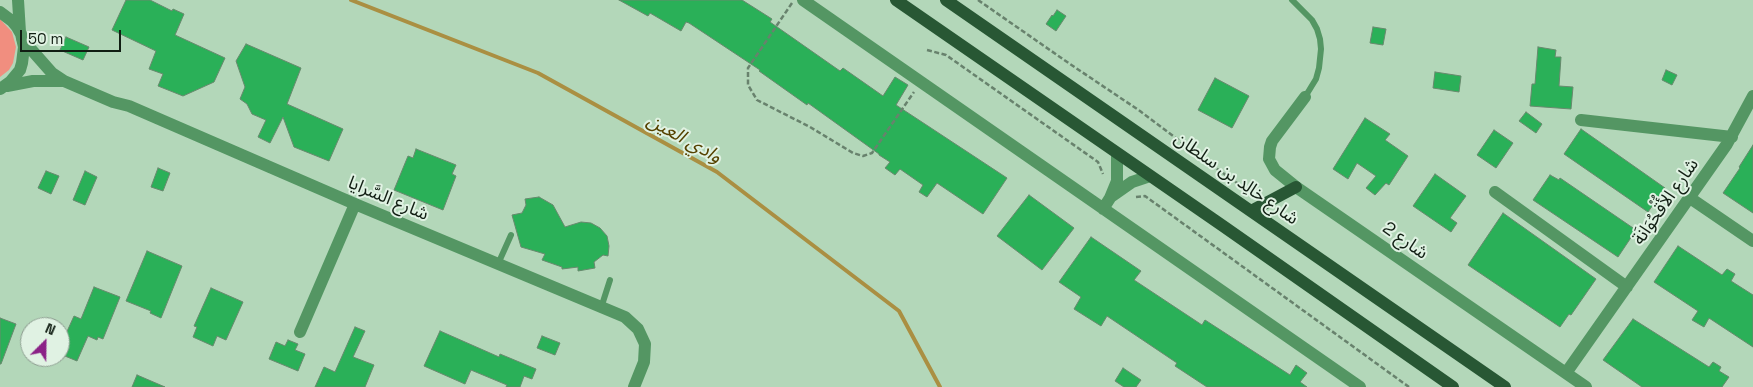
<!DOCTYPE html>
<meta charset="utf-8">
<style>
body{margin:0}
#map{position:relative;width:1753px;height:387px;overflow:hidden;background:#b3d7b9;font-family:"Space Grotesk",sans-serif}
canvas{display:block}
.north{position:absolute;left:20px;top:317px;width:50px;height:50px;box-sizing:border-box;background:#e0f2e3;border:1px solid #8d9d90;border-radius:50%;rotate:23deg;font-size:14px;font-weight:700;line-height:20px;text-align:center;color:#111e13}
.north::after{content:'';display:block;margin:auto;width:18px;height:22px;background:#8b2287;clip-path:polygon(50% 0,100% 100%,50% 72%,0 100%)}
.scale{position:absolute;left:20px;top:30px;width:101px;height:22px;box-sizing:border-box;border:2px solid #111e13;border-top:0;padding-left:6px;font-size:15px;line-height:18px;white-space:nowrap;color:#111e13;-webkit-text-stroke:4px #e0f2e3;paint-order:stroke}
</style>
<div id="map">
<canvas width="1753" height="387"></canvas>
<div class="north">N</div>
<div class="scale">50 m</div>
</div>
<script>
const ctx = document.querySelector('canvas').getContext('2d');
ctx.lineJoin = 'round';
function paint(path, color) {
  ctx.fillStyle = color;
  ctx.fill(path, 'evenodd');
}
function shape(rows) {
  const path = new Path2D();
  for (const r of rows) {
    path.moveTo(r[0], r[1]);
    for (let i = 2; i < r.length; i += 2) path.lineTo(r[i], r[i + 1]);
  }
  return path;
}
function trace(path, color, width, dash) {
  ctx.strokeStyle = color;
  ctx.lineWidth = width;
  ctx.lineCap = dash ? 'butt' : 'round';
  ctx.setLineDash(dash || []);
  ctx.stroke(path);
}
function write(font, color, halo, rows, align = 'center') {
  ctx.font = font + ' "Space Grotesk","Noto Sans Arabic",sans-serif';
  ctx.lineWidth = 4;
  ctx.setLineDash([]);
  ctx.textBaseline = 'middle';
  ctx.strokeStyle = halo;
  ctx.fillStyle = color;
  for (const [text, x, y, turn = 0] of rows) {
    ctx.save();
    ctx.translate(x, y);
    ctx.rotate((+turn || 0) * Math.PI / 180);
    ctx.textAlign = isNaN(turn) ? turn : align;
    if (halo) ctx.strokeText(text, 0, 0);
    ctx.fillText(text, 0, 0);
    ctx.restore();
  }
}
const green = shape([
 [0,19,12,32,16,47,13,63,9,70,0,77]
]);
const stream = shape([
 [351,0,538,73,717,172,899,311,940,387]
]);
const building = shape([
 [126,0,150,0,172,11,173,9,184,14,175,35,225,58,214,82,183,96,158,86,163,74,149,69,156,51,112,30,126,0],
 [619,0,742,0,772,19,770,22,840,71,843,68,883,96,895,77,908,85,896,105,1007,178,983,214,937,183,927,197,919,192,923,185,900,169,895,175,885,168,890,162,879,155,879,154,808,103,807,105,759,71,760,70,689,23,686,22,681,31,650,13,648,16,619,0],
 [1057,10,1066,16,1056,31,1046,24,1052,15,1053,16,1057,10],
 [1373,27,1386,29,1383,45,1370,43,1373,27],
 [66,37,89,47,83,60,60,50,66,37],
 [246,44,301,68,287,104,343,129,329,161,294,147,283,117,270,143,258,137,266,120,252,114,247,104,240,99,245,87,236,61,246,44],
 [1538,47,1556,50,1555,57,1561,57,1559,86,1573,87,1571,109,1530,106,1532,84,1535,84,1538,47],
 [1666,70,1677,75,1672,85,1662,80,1666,70],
 [1435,72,1461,76,1459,92,1433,88,1435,72],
 [1215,78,1249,96,1232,128,1198,110,1215,78],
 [1526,112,1542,124,1536,133,1519,121,1526,112],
 [1365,118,1390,134,1385,140,1408,156,1389,185,1386,183,1375,195,1366,188,1376,176,1357,163,1348,179,1333,169,1365,118],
 [1581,129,1665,188,1648,212,1564,154,1581,129],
 [1494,130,1513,143,1496,168,1477,155,1494,130],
 [1753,145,1753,213,1723,193,1740,168,1739,167,1753,145],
 [416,149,456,165,452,174,456,176,443,210,394,190,408,156,413,158,416,149],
 [158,168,170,173,163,191,151,187,158,168],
 [46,171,59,176,51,194,38,188,46,171],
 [85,171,97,177,85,205,73,200,85,171],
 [1435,174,1466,196,1450,218,1457,223,1451,232,1413,206,1435,174],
 [1550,175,1559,180,1560,178,1636,230,1618,257,1533,200,1550,175],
 [1029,195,1074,228,1042,270,997,236,1029,195],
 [539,197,553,205,565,227,581,222,591,223,600,228,607,236,609,246,608,256,603,255,594,262,595,268,578,271,578,267,562,269,562,267,542,260,545,254,521,247,512,215,522,213,526,205,525,199,539,197],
 [1503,213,1596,279,1571,315,1569,314,1560,327,1468,265,1503,213],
 [1091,237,1141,271,1134,280,1202,325,1205,320,1290,375,1296,365,1307,373,1300,382,1307,387,1207,387,1175,366,1177,363,1107,316,1101,326,1074,309,1081,297,1059,282,1091,237],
 [1678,246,1722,275,1727,269,1735,274,1731,281,1753,295,1753,347,1709,318,1704,327,1692,320,1698,311,1654,282,1678,246],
 [147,251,182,266,161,318,150,313,151,311,126,301,147,251],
 [94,287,120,297,103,339,98,337,97,340,88,336,77,361,60,354,60,347,74,316,81,319,94,287],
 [211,288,243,302,226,340,217,336,213,346,193,337,197,327,194,326,211,288],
 [0,318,16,324,1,364,0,364,0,318],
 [1633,319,1709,367,1713,362,1721,367,1719,371,1729,377,1722,387,1642,387,1603,360,1633,319],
 [355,327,365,331,353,357,374,365,365,387,315,387,324,367,335,372,355,327],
 [440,331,499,357,500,354,536,369,532,379,524,376,520,387,506,387,507,385,471,370,465,384,424,366,440,331],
 [542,336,560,343,555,355,537,348,542,336],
 [288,340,298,344,295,350,305,354,298,371,269,359,276,342,285,346,288,340],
 [1123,368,1141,380,1136,387,1124,387,1115,381,1123,368],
 [137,375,165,387,132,387,137,375]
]);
const path = shape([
 [978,0,1070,64,1140,111,1213,166,1254,195],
 [792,3,748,68,748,85,757,100,810,127,853,153,863,156,872,153,914,92],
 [927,50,946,55,1098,162,1103,174],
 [1136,197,1145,196,1409,387]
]);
const service = shape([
 [1292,0,1312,20,1317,29,1320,39,1321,49,1319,68,1316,79,1305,97],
 [498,264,511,235],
 [601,308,610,280]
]);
const minor = shape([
 [18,0,20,32],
 [803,0,1360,387],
 [0,12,12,21,17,27,21,34,24,47,22,63,20,70,10,82,0,89],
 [22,39,52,73,64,81,113,102,129,106,355,204,625,317,638,329,645,344,644,362,634,387],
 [7,86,33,81,64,81],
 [1305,97,1272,141,1270,147,1269,159,1275,170,1296,187,1586,387],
 [1581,120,1732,137],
 [1495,192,1627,287],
 [1112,196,1132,182,1150,176],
 [1690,198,1753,241],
 [1103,209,1110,198,1117,181,1117,154],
 [300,332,355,204],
 [1566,373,1727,144,1753,96]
]);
const primary = shape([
 [896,0,1223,226,1453,387],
 [946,0,1505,387],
 [1251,211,1296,187]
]);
const streetNames = [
 ["شارع خالِد بن سلطان",1236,179,35],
 ["شارع السَّرايا",388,199,23],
 ["شارع الأُقْحُوَانَة",1666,202,-55],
 ["شارع 2",1405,241,35]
];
const waterNames = [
 ["وادي العين",684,139,29]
];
paint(green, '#f18e7f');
trace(stream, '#aa8f42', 4);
paint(building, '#2ab058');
trace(building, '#67896d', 1);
trace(path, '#68826d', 2.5, [5, 2.5]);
trace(service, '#549663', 6);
trace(minor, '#549663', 12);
trace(primary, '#285734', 12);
write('18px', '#111e13', '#e0f2e3', streetNames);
write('italic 19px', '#554200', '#e0f2e3', waterNames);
</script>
